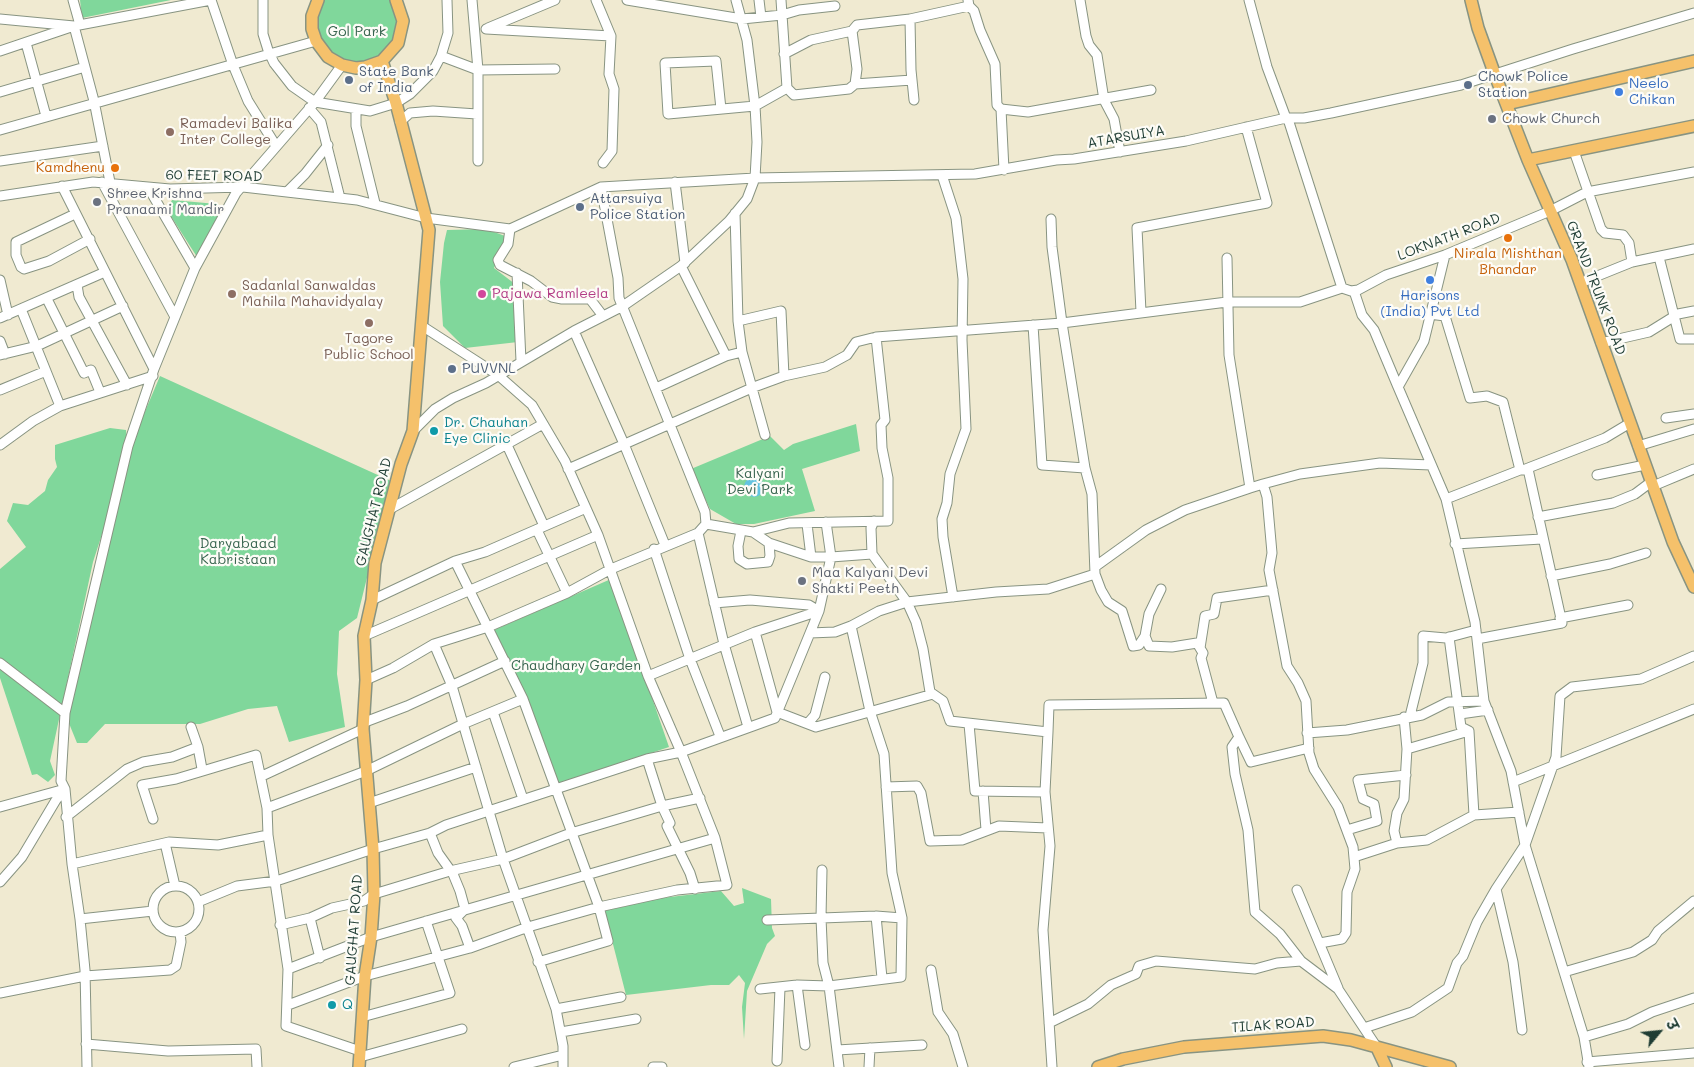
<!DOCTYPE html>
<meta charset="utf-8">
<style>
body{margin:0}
#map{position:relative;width:1694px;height:1067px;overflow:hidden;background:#f0ead1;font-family:Mali,"Playpen Sans Deva",sans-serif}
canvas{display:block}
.north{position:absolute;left:1634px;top:1007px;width:50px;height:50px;-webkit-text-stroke:4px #fdfcf7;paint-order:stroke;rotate:62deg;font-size:14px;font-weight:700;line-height:20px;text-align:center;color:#1f3d34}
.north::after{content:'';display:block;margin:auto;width:18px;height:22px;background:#1f3d34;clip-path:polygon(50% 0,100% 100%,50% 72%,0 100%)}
</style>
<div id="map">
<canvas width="1694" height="1067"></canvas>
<div class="north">उ</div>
</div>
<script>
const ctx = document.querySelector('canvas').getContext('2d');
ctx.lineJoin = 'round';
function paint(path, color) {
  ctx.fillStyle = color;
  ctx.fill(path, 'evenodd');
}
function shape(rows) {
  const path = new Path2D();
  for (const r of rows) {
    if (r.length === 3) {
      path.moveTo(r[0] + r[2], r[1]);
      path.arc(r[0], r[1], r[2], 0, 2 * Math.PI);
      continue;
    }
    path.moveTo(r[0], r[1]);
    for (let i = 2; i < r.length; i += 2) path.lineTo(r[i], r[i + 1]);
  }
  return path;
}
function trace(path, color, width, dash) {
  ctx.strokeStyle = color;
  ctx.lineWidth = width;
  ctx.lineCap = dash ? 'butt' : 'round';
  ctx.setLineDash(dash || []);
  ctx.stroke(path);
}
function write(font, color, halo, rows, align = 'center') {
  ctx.font = font + ' Mali,sans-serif';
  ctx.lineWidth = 4.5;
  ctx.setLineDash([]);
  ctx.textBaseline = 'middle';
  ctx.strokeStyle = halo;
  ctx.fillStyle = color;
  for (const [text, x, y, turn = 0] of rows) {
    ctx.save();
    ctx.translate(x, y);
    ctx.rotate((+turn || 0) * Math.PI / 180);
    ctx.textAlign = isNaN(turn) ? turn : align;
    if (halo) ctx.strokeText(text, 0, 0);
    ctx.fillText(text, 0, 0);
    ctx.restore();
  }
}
const green = shape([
 [80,0,171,0,82,18],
 [323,0,390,0,397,21,393,42,378,57,358,63,348,62,329,52,318,34,316,24,318,13],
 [172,200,217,204,222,210,197,257,167,210],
 [486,229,505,236,506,241,494,268,515,284,518,342,465,348,443,326,440,282,444,243,447,230],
 [160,376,391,481,357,618,339,631,337,674,345,727,289,742,277,706,248,709,200,724,105,724,87,743,77,743,64,711,121,487,138,428],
 [856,424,860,451,802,469,815,511,754,524,736,524,710,509,691,469,770,436,784,450,793,444],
 [110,428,126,430,127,440,114,497,93,562,50,761,55,775,48,782,37,774,32,775,0,678,0,569,26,547,7,521,13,503,28,505,45,491,48,480,57,467,55,459,55,445],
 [611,579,669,747,559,784,494,630],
 [742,888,771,899,772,928,775,936,767,944,747,991,744,1039,742,1007,745,983,739,975,729,985,711,985,626,995,604,909,653,899,721,891,734,906,744,903]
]);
const water = shape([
 [754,487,10]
]);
const minor = shape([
 [73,0,80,25],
 [211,0,233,65,248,101,276,146],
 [263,0,263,34,268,50,274,63,292,86,315,102,370,111,396,103,410,94,433,71,441,56,448,33,447,0],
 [472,0,478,70,478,161],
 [596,0,611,36,609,74,614,89,612,151,603,163],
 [627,0,742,19,782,15,799,10,835,6],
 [759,0,761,17],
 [781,0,787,88],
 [968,0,969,6,974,11,980,30,995,64,997,105,1001,109,1004,170],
 [1080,0,1086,36,1089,45,1097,55,1104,100,1114,119,1120,152],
 [1249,0,1267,67,1286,118],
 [0,19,74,26,94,101,110,182],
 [488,28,555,0],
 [486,29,611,36],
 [26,43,46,116],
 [0,51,74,26,211,0],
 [784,54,811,40,852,31,857,25,910,19],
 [441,56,478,70,555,69],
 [855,84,912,80],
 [0,92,85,67],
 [914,100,911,70,910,19,969,6],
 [309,108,321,122,340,198],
 [356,109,356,126,375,203],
 [721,109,716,61,665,63,668,114,755,106,787,88,794,95,849,89,855,84,857,69,852,31],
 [1001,109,1028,112,1151,90],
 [1288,119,1342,288,1351,291,1358,290,1386,275,1445,255,1550,211,1587,192,1694,172],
 [400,122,410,113,433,111,477,114],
 [0,130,316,41],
 [1574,151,1601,229,1605,233,1623,235,1629,243,1632,262],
 [0,161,103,146],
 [942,175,956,218,963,279,962,340,966,429,950,474,947,503,942,519,943,537,953,597],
 [102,182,175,317],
 [675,182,685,263],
 [62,186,154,369],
 [148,187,195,268],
 [601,187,618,278,619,298,705,512,706,524],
 [287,192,305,174,328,145],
 [0,196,93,182,170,189,243,187,357,200,426,218,510,229,601,187,755,178,975,174,1056,160,1074,159,1186,141,1286,118,1304,118,1331,113,1461,85,1573,49,1694,13],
 [735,213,738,321,742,352,765,435],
 [75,214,16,242,16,255,21,267,24,269,49,261,90,239],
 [1051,219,1052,247,1062,323,1227,302,1300,302,1342,288],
 [510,229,508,244,498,260,500,265,531,281,552,297,562,299,590,299,603,316],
 [1445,255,1424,341,1398,387,1446,499,1475,622,1484,701,1511,771,1525,845,1584,1037,1589,1067],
 [1659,257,1680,339,1694,339],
 [1227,258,1229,355,1250,488,1263,484,1267,497,1272,553,1269,570,1287,666,1298,683,1306,701,1309,753,1314,769,1338,807,1353,847,1355,869,1347,892,1346,933,1342,939,1320,943],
 [681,266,726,356],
 [517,273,521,361],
 [0,280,8,315],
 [1580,283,1632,262,1694,249],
 [77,285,79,297,127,385],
 [1354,291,1362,315,1374,330,1398,387],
 [47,299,84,373,91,370,100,392],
 [21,309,60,406],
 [1141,312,1137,228,1267,203,1246,127],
 [1429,314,1445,316,1470,398,1487,396,1503,402,1520,470,1528,469,1562,623,1477,639],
 [0,318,105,272],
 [738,321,781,311,784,376],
 [1033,325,1042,465,1085,468],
 [574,331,624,444,665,545],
 [0,341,5,354],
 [1601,343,1649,332,1678,314,1694,311],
 [0,355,37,346,123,306],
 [656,388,726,356,742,352],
 [0,390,46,371],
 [1666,418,1694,414],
 [413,431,435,409,453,398,486,383,574,331,623,306,681,266,729,221,747,199,755,178,757,142,755,106,747,40,736,0],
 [0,445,33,421,60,406,153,376],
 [507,445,544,526],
 [1638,446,1694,429],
 [568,469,754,387,784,376,825,367,847,355,856,342,876,337,1062,323,1085,468,1092,494,1095,574,1101,590,1108,602,1122,611,1133,646,1139,645,1145,636,1149,614,1161,589],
 [1523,470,1605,438,1630,423],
 [1597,475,1645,465],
 [1263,484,1300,474,1380,463,1431,465],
 [1653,486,1694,469],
 [1446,499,1520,470],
 [390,509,543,424],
 [1538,517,1613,503,1635,494,1651,482],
 [874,521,871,528,872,554,907,602,996,592,1048,589,1095,574],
 [826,522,831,557,872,554],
 [807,524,811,557],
 [537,530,567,593],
 [741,531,738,546,739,559,747,564,768,562,770,556,769,543],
 [698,533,724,644,748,727],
 [1455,544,1542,539],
 [654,549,690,659,720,736],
 [455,561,523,699,599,907,608,941,538,962],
 [1096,566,1146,530,1185,510,1250,488],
 [1551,576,1610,564,1646,553],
 [372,600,455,561,485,552,586,508],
 [714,603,750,600,809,605,819,611,831,557,811,557,769,543,753,532],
 [1560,618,1628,605],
 [755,632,777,712,816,727,933,694],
 [364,636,598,535],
 [1145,636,1149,646,1172,647,1197,643,1203,653,1201,658,1213,703],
 [1449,637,1461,727,1469,731,1474,815,1519,812],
 [434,644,452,686,503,859,556,1009,563,1046,563,1067],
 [1200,648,1205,616,1214,614,1217,598,1273,590],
 [0,663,65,713],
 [648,676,755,632,819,611,810,633,835,632,851,626,879,611,907,602,916,622,923,649,930,692,943,701,950,721,1048,732,1045,792,1050,846,1043,930,1052,1067],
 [366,680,393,668,434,644,488,627,567,593,611,569,698,533,706,524,753,532,789,523,888,521,888,478,882,448,881,425,885,420,876,337],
 [493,712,523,799],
 [1460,714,1488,710],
 [1410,716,1423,663,1423,636,1446,638,1476,630],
 [1404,717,1407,749,1469,731],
 [365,722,407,706,505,661],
 [808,723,815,715,825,677],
 [969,724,975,791,1045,792],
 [191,727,198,747,202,769],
 [1048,732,1049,705,1224,703,1239,737,1232,747,1235,774,1248,830,1255,912,1280,934,1301,961,1338,989,1378,1049],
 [1307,733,1347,730,1422,715,1448,702,1484,701],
 [1239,737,1251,762,1309,748],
 [647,759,662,806,670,823,667,826,690,873,695,889],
 [262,776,363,729],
 [1513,782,1694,709],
 [886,787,917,786,921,793,930,841,962,840,999,826,1048,828],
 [983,791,986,830],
 [369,803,476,767],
 [0,807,65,789],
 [267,808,366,771,463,724,523,699],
 [66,817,127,769,143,762,172,757,198,747],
 [153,819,142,785,176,779,256,755,267,808,268,835,288,969,286,1026,360,1051],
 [1347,830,1377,821,1374,804,1363,799,1358,780,1406,775],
 [430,833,438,853,453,874,460,891,465,909,456,918,462,926,470,948],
 [165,843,175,886],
 [1397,843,1394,831,1397,813,1404,799,1407,749],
 [1354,857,1397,843,1427,840,1474,815],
 [72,864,169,842,218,845,268,835],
 [822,870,821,918,823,963,829,986,839,1067],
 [0,882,22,857,56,800,65,789],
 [176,909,23],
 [1496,889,1513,962,1522,1030],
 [1297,890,1338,988],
 [198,902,237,886,276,881,373,849,430,833,446,825,647,759,681,752,648,676,598,535,565,461,532,405,498,375,422,326],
 [153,911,80,919,72,864,65,789,61,781,65,713,128,446,154,369,195,268,236,193,315,102,342,65],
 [876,916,882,978],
 [310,918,320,958],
 [80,919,85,970,87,1067],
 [767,920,876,916,902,918],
 [280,925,310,918,332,908,364,901,374,894,450,871,503,859,571,833,662,806,700,798],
 [288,969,371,937,715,838],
 [931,970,938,1012,953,1034,963,1067],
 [1564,972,1633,952,1652,940,1658,931,1694,901],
 [797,985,805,1045],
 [760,989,797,985,829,986,901,977,902,918,892,873,884,754,870,711,851,626],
 [0,993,85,976,170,970,176,966,181,942,180,932],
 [288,1005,365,976,470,948,528,927,599,907,677,890,727,885,715,838,681,752,775,718,810,633],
 [556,1009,621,997],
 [362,1017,450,993,426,921],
 [1049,1023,1088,1004,1111,985,1136,974,1139,966,1156,961,1255,969,1277,963,1301,961],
 [1364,1028,1412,1012,1448,988,1457,963,1463,956,1477,922,1496,889,1525,845,1556,757,1560,696,1572,687,1641,679,1694,656],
 [561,1032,636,1019],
 [1584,1037,1628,1024,1652,1012,1694,998],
 [86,1044,168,1051,256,1049,257,1067],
 [837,1050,922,1045],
 [360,1057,462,1029],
 [777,1061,780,988],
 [1587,1062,1694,1053],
 [514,1067,563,1055],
 [653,1067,662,1067],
 [869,1067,870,1048]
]);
const major = shape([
 [318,0,312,16,312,29,316,41,328,57,342,65,356,68,365,67,382,61,398,43,403,21,396,0],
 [1471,0,1478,28,1495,75,1528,160,1572,260,1673,542,1694,587],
 [1507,104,1694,61],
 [1528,160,1694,126],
 [1378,1050,1386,1067],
 [359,1067,365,976,371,937,374,894,373,849,363,729,366,680,364,636,372,600,375,563,401,464,413,431,429,230,396,103,382,61],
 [1098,1067,1123,1059,1184,1047,1323,1036,1351,1040,1450,1067]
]);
const markers = [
 [349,80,5,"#5c6f8a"],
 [1468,85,5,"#5c6f8a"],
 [1619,92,5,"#3f7fe0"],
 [1492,119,5,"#6b7280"],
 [170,132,5,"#8d6e63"],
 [115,168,5,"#e8710a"],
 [97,202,5,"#6b7280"],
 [580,207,5,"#5c6f8a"],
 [1508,238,5,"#e8710a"],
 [1430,280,5,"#3f7fe0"],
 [232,294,5,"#8d6e63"],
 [482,294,5,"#d1479c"],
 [369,323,5,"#8d6e63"],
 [452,369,5,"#5c6f8a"],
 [434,431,5,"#0f9aa8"],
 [802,581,5,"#6b7280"],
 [332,1005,5,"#0f9aa8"]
];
const parkNames = [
 ["Gol Park",357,32],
 ["Kalyani",760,474],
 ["Devi Park",760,490],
 ["Daryabaad",238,544],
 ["Kabristaan",238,560],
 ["Chaudhary Garden",576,666]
];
const serviceNames = [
 ["State Bank",359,72],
 ["of India",359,88],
 ["Chowk Police",1478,77],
 ["Station",1478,93],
 ["Attarsuiya",590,199],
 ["Police Station",590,215],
 ["PUVVNL",462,369]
];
const shopNames = [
 ["Neelo",1629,84],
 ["Chikan",1629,100],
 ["Harisons",1430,296,"center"],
 ["(India) Pvt Ltd",1430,312,"center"]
];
const worshipNames = [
 ["Chowk Church",1502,119],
 ["Shree Krishna",107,194],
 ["Pranaami Mandir",107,210],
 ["Maa Kalyani Devi",812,573],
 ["Shakti Peeth",812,589]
];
const educationNames = [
 ["Ramadevi Balika",180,124],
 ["Inter College",180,140],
 ["Sadanlal Sanwaldas",242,286],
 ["Mahila Mahavidyalay",242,302],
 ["Tagore",369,339,"center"],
 ["Public School",369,355,"center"]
];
const streetNames = [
 ["ATARSUIYA",1126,137,-10],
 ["60 FEET ROAD",214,176,1],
 ["LOKNATH ROAD",1449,237,-21],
 ["GRAND TRUNK ROAD",1596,288,69],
 ["GAUGHAT ROAD",374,512,-76],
 ["GAUGHAT ROAD",354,930,-86],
 ["TILAK ROAD",1273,1025,-4]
];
const foodNames = [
 ["Kamdhenu",105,168],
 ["Nirala Mishthan",1508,254,"center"],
 ["Bhandar",1508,270,"center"]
];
const hotelNames = [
 ["Pajawa Ramleela",492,294]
];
const cultureNames = [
 ["Dr. Chauhan",444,423],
 ["Eye Clinic",444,439],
 ["Q",342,1005]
];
paint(green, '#80d79b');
paint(water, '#63c4e1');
trace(minor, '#889482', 11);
trace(major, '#889482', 14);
trace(minor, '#fff', 9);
trace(major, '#f5c16b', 11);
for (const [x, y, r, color] of markers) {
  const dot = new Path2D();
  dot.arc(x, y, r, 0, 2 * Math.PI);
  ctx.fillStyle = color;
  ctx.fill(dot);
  trace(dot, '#fdfcf7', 2);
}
write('14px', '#37644e', '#fdfcf7', parkNames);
write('14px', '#4e5e75', '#fdfcf7', serviceNames, 'left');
write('14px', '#366cbe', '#fdfcf7', shopNames, 'left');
write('14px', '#5b616d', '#fdfcf7', worshipNames, 'left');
write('14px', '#785e54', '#fdfcf7', educationNames, 'left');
write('14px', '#1f3d34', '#fdfcf7', streetNames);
write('14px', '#c56008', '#fdfcf7', foodNames, 'right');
write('14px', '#b23c85', '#fdfcf7', hotelNames, 'left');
write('14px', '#0d838f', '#fdfcf7', cultureNames, 'left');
</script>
